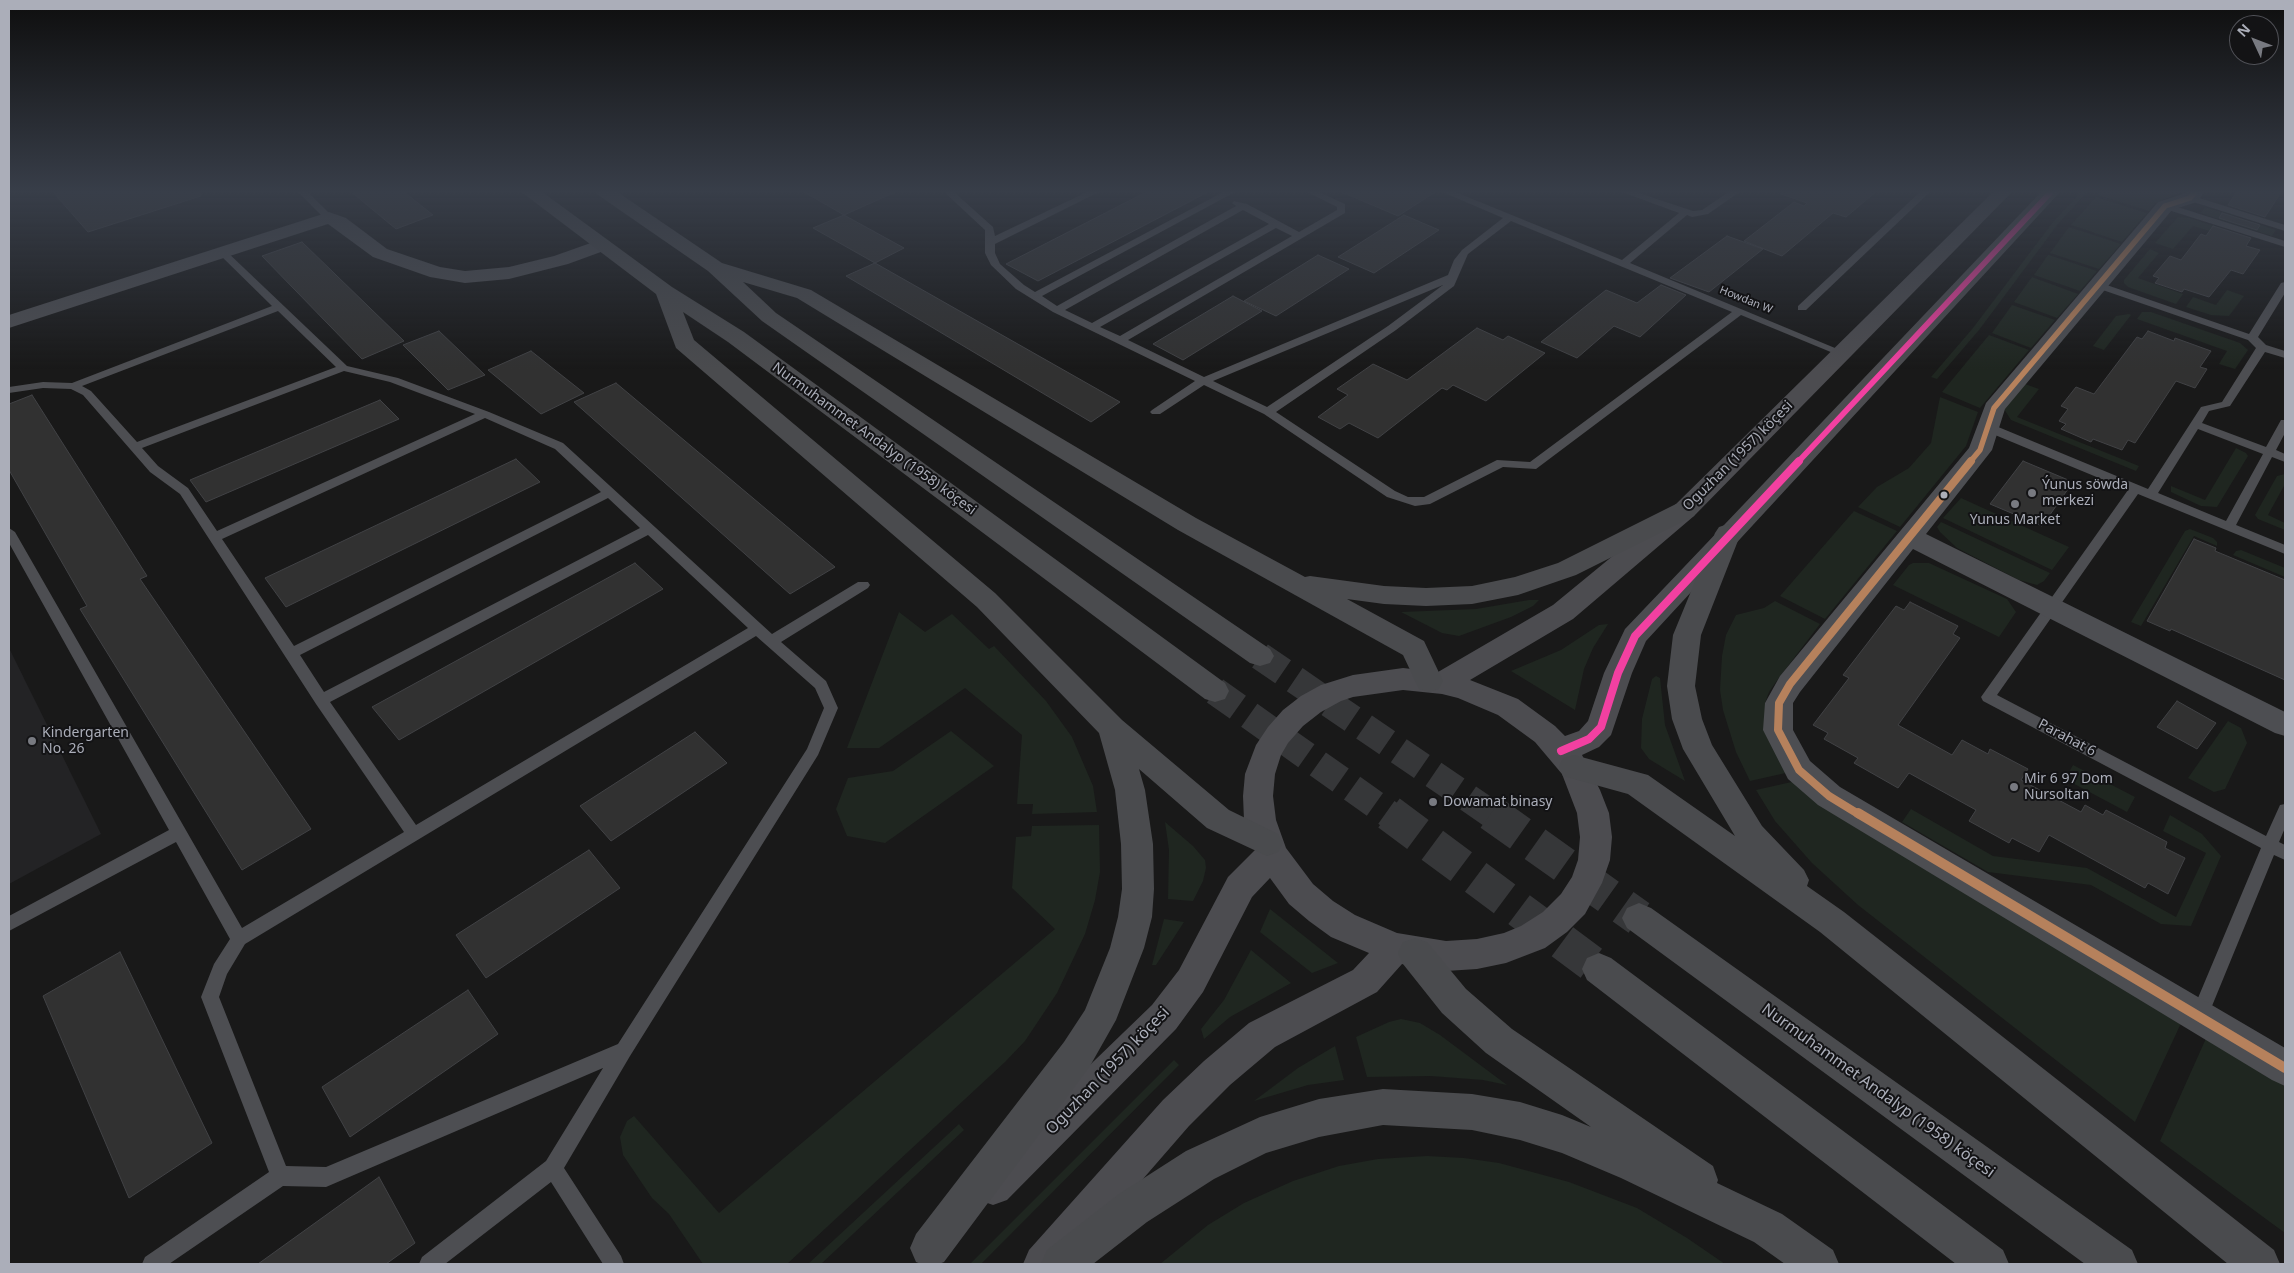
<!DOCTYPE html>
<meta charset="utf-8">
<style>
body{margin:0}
#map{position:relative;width:2294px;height:1273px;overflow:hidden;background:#191919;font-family:"Noto Sans",sans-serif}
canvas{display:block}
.frame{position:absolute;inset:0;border:10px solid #abaeb9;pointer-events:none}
.north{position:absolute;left:2229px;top:15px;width:50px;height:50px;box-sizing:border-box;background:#131315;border:1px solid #505157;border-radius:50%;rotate:313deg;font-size:14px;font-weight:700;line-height:20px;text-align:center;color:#abaeb9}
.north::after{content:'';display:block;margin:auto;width:18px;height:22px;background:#787a81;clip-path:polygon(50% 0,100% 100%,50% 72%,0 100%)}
</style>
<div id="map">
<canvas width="2294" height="1273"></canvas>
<div class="frame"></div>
<div class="north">N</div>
</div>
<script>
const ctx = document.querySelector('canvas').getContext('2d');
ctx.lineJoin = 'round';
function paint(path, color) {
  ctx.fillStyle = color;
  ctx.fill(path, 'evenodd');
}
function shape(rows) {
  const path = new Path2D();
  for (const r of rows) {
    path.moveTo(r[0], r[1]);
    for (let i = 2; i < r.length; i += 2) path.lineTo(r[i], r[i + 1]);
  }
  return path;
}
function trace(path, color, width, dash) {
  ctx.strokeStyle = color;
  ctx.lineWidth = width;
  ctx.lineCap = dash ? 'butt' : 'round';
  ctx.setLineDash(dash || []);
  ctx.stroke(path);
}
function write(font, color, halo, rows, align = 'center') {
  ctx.font = font + ' "Noto Sans",sans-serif';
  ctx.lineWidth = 4;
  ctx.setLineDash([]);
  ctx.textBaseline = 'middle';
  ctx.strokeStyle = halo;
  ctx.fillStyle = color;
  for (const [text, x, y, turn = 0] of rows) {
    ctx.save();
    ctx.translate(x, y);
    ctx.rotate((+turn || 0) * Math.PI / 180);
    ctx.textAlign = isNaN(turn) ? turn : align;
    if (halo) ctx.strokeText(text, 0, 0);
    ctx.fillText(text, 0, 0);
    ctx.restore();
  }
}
const built = shape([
 [9,648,101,834,9,884]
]);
const green = shape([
 [2082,191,2088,191,2058,224,1979,330,1937,379,1931,377,1973,328,2053,222],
 [2102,191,2183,191,2156,203,2149,211,2098,195],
 [2096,197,2147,213,2122,242,2071,225],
 [2205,207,2276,230,2272,236,2200,213],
 [2178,217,2190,218,2220,228,2216,233,2193,226,2173,249,2155,243],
 [2069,227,2121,244,2099,269,2050,253],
 [2150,249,2159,253,2138,278,2183,294,2176,304,2128,287,2124,283,2124,280],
 [2048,255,2049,255,2097,271,2080,291,2034,275],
 [2032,277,2078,294,2057,318,2014,302],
 [2227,290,2244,296,2229,316,2211,315,2186,307,2193,297,2216,305],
 [2012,305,2055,320,2031,348,1992,333],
 [2142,312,2151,312,2240,343,2248,350,2235,369,2219,364,2227,351,2137,319],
 [2129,314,2131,315,2104,350,2093,346,2116,316],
 [1989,335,2029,350,1980,408,1942,392],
 [2025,384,2039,389,2017,417,2139,466,2136,471,2011,420,2004,409],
 [1940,397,1978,412,1966,446,1900,527,1858,507,1877,487,1909,468,1931,443],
 [2236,448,2246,453,2248,456,2217,507,2201,506,2171,492,2171,486,2205,500],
 [2285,474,2285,484,2268,515,2285,523,2285,530,2258,519,2255,515,2277,476],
 [1961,498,2069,547,2052,570,1943,518],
 [1854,511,1897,531,1825,619,1780,596],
 [1941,522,2050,573,2044,581,2037,585,2019,580,1957,548,1940,532,1937,527],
 [2190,529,2213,538,2217,542,2217,546,2194,536,2141,626,2131,622,2185,531],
 [2241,550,2285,568,2285,577,2233,555,2236,551],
 [1913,563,1929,563,2007,599,2016,612,1999,637,1893,585,1909,565],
 [1529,600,1539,600,1533,606,1511,617,1459,636,1442,633,1401,612,1476,609],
 [1775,601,1820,624,1778,679,1769,692,1765,703,1765,728,1790,772,1750,781,1736,752,1723,710,1720,690,1722,656,1726,635,1736,615,1764,608],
 [899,612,925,632,952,614,989,649,994,646,1046,701,1072,737,1093,786,1097,812,1032,814,1033,804,1017,804,1022,735,965,688,879,748,847,748],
 [1608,624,1593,648,1584,669,1575,710,1511,671,1561,650,1599,625],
 [1656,676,1660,678,1665,725,1685,781,1649,759,1641,748,1642,719,1652,679],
 [2228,721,2241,728,2247,743,2225,789,2214,792,2188,778],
 [951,731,994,766,885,843,847,836,836,809,848,778,893,771],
 [2073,765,2135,797,2127,812,2065,779],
 [1796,781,2183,1019,2135,1122,1858,905,1812,863,1775,821,1756,790],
 [1911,809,1993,856,2087,868,2176,917,2206,853,2163,831,2170,815,2202,834,2221,856,2191,926,2161,924,2091,885,1988,872,1902,822],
 [1165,822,1193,846,1205,860,1206,868,1203,881,1193,901,1168,899,1169,850],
 [1099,825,1100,872,1095,900,1085,934,1057,993,1025,1041,1005,1062,787,1264,703,1264,669,1214,652,1198,623,1155,620,1137,627,1121,634,1116,719,1213,1055,929,1012,888,1016,837,1031,836,1032,826],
 [1270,909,1338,963,1312,973,1260,932],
 [1164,919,1184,922,1156,965,1152,965],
 [1251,950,1291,983,1230,1017,1204,1039,1201,1029,1224,1000],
 [1401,1019,1420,1023,1440,1035,1507,1085,1483,1080,1431,1076,1367,1077,1356,1037,1389,1022],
 [2208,1034,2285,1081,2285,1233,2160,1141],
 [1335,1046,1344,1080,1308,1085,1254,1101,1298,1068],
 [1174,1060,1179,1065,981,1264,970,1264],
 [959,1124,964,1130,821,1264,808,1264],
 [1427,1156,1464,1158,1499,1163,1569,1182,1637,1208,1687,1238,1725,1264,1160,1264,1208,1225,1244,1203,1293,1181,1339,1166,1378,1159]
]);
const building = shape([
 [52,191,201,191,201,196,88,232,52,191],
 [350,191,403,191,433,215,396,229,350,191],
 [802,191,898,191,844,215,802,191],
 [1148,191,1210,191,1038,281,1006,264,1148,191],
 [1339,191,1437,191,1398,216,1339,191],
 [1782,191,1877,191,1846,217,1833,213,1782,256,1744,241,1794,202,1804,206,1807,203,1781,194,1782,191],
 [2237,191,2282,191,2265,217,2228,205,2237,191],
 [2222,213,2260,225,2257,230,2219,218,2222,213],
 [844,215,904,248,875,263,813,228,844,215],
 [1404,215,1439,230,1374,273,1338,257,1404,215],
 [2213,226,2251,238,2246,246,2260,250,2243,274,2231,270,2209,297,2184,289,2182,292,2155,283,2159,278,2153,276,2170,256,2181,260,2201,234,2206,236,2213,226],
 [1727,236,1763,249,1709,292,1670,278,1727,236],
 [302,242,404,341,362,359,262,256,302,242],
 [1318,255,1349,269,1276,316,1244,301,1318,255],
 [875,263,1120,402,1091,422,846,276,875,263],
 [1661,285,1686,295,1640,337,1614,326,1577,358,1541,342,1606,290,1637,303,1661,285],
 [1233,296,1262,311,1183,360,1153,344,1233,296],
 [1477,328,1503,340,1508,336,1545,353,1486,401,1453,385,1447,390,1442,388,1378,438,1349,423,1340,429,1318,417,1348,395,1337,389,1373,364,1407,380,1477,328],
 [439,331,485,375,448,390,403,345,439,331],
 [2148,331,2174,341,2175,338,2211,351,2200,367,2207,369,2195,388,2176,381,2135,443,2128,440,2122,450,2093,439,2091,442,2061,429,2066,424,2059,421,2068,409,2061,406,2076,387,2094,394,2137,337,2142,339,2148,331],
 [531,351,584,393,541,414,488,370,531,351],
 [616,383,835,567,790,594,574,402,616,383],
 [32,395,147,576,140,579,311,829,242,870,80,609,87,606,9,470,9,404,32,395],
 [380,400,399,419,206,502,190,480,380,400],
 [516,459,540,482,286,607,265,578,516,459],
 [2023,461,2073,482,2042,526,1990,504,2023,461],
 [2194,539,2216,548,2215,551,2285,580,2285,680,2171,629,2170,631,2147,621,2194,539],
 [635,563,663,589,399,740,372,707,635,563],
 [1910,602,1958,626,1953,634,1960,638,1898,725,1952,755,1962,740,1988,754,1990,749,2028,769,2021,780,2081,812,2085,805,2103,815,2106,810,2167,842,2165,848,2185,858,2168,894,2148,883,2145,888,2049,835,2039,852,2012,838,2009,843,1969,821,1976,810,1909,773,1898,788,1854,763,1858,758,1824,739,1828,733,1813,725,1849,678,1843,675,1896,606,1904,610,1910,602],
 [2177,701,2216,723,2197,749,2157,727,2177,701],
 [695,732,727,763,611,841,580,806,695,732],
 [589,850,620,888,486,978,456,935,589,850],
 [120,952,212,1143,129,1198,43,996,120,952],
 [468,990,498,1034,350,1137,322,1087,468,990],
 [379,1177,415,1243,386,1264,258,1264,379,1177]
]);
const primaryTunnelFar1 = shape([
 [1260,656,1493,815],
 [1215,691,1390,815]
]);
const primaryTunnel = shape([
 [1389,813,1599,969],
 [1491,813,1639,918]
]);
const lane = shape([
 [297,191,307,191,332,216,332,220,326,220,297,191],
 [943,191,953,191,993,227,995,236,1089,191,1101,191,995,244,995,253,1000,264,1024,285,1035,292,1225,191,1237,191,1042,296,1057,306,1236,206,1232,203,1234,201,1247,204,1299,232,1337,210,1337,207,1305,191,1317,191,1345,204,1345,213,1128,340,1204,377,1448,275,1454,260,1462,250,1503,218,1440,191,1453,191,1622,260,1679,213,1619,191,1633,191,1693,211,1702,210,1730,191,1741,191,1708,214,1692,217,1687,215,1630,263,1847,353,1842,356,1838,355,1741,315,1536,469,1503,467,1430,504,1415,506,1387,497,1264,414,1204,385,1160,414,1152,414,1150,412,1152,410,1195,381,1053,312,1016,289,991,265,985,253,985,230,943,191],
 [1243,210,1269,224,1092,323,1065,310,1243,210],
 [1511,221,1732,312,1530,462,1497,460,1424,497,1408,497,1395,491,1276,412,1396,330,1454,286,1468,254,1511,221],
 [1276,228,1292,236,1120,336,1100,327,1276,228],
 [1443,285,1388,326,1267,407,1213,381,1443,285],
 [1921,191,1931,191,1806,310,1798,310,1798,306,1921,191],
 [2190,195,2285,225,2285,231,2187,200,2187,196,2190,195],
 [2165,203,2285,241,2285,247,2162,208,2160,206,2165,203],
 [221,248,224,249,347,366,398,378,489,412,563,443,772,634,858,582,868,582,870,585,868,588,781,642,826,681,838,708,818,755,630,1056,564,1168,621,1256,624,1264,603,1264,551,1182,445,1264,419,1264,422,1257,546,1161,603,1068,326,1187,283,1186,169,1264,142,1264,145,1257,269,1172,201,997,214,964,230,939,176,842,9,931,9,916,169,830,9,543,9,528,15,532,242,928,404,832,316,704,180,494,150,472,83,395,71,389,43,388,9,393,9,387,43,382,72,383,272,306,218,253,216,251,221,248],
 [278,311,336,367,137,442,91,391,82,386,278,311],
 [344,371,390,382,475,414,217,531,188,488,158,466,142,448,344,371],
 [485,418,555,449,601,492,294,646,222,539,485,418],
 [608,498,640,528,324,692,300,655,608,498],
 [648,535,748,628,416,825,330,702,648,535],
 [756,636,815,688,824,708,807,749,618,1044,326,1167,286,1166,219,997,227,974,245,944,756,636],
 [2098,282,2249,334,2281,283,2285,282,2285,293,2258,337,2266,345,2285,351,2285,358,2265,352,2230,406,2209,411,2202,423,2266,447,2281,420,2285,420,2285,433,2276,450,2285,454,2285,462,2272,457,2236,525,2285,545,2285,554,2138,494,1997,695,2266,836,2280,805,2285,804,2285,828,2279,842,2285,845,2285,860,2274,855,2205,1023,2199,1025,2193,1023,2190,1017,2261,848,1983,701,1981,697,2128,490,1983,430,1981,427,1983,424,1991,424,2148,489,2201,407,2222,402,2256,348,2248,340,2094,287,2094,283,2098,282],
 [2198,429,2263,454,2226,521,2158,493,2198,429]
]);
const street = shape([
 [2186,191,2205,191,2197,202,2172,210,2005,409,1992,450,1926,534,2285,712,2285,736,2275,733,1913,549,1800,692,1793,703,1793,730,1810,761,1840,787,2285,1048,2285,1086,2272,1080,1818,805,1788,779,1763,730,1765,703,1780,676,1969,448,1986,403,2158,202,2183,194,2186,191],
 [329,212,346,218,387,249,440,267,465,271,509,267,554,256,602,239,609,241,612,245,609,249,568,264,509,279,465,283,430,277,373,257,328,224,9,328,9,315,329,212]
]);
const secondary = shape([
 [1994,191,2013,191,1694,516,1573,619,1470,680,1518,699,1555,726,1565,736,1579,731,1588,721,1604,673,1625,629,2042,191,2061,191,1646,641,1632,673,1611,735,1599,747,1582,755,1600,790,1609,813,1612,837,1610,860,1602,883,1585,914,1567,932,1545,948,1506,963,1477,969,1446,971,1402,964,1377,992,1275,1047,1230,1085,1189,1126,1069,1264,1023,1264,1029,1250,1163,1100,1204,1061,1249,1023,1353,970,1369,953,1331,937,1309,921,1289,904,1270,878,1252,897,1203,992,1176,1029,1007,1200,993,1205,979,1200,974,1186,979,1172,1152,1005,1179,970,1228,877,1255,850,1244,820,1243,796,1245,774,1256,745,1268,727,1283,710,1301,696,1321,685,1353,675,1403,668,1438,672,1553,605,1676,504,1994,191],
 [1403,690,1442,694,1458,698,1498,715,1535,742,1562,774,1577,813,1580,837,1578,860,1572,877,1561,894,1543,912,1521,926,1504,933,1477,939,1446,941,1397,933,1355,915,1333,901,1313,884,1286,848,1276,820,1273,796,1275,774,1281,755,1288,743,1303,726,1321,712,1341,701,1353,697,1403,690]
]);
const primary = shape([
 [520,191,541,191,672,287,744,332,1225,683,1229,691,1225,699,1215,702,1205,699,728,342,683,312,694,340,995,593,1122,720,1229,810,1278,834,1283,843,1278,852,1267,856,1207,828,1139,769,1145,790,1153,844,1154,889,1152,917,1144,948,1116,1020,1090,1066,944,1262,939,1264,921,1264,916,1262,910,1248,916,1234,1064,1042,1085,1010,1110,948,1118,917,1122,889,1121,844,1115,790,1099,733,977,607,676,348,656,294,520,191],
 [595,191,616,191,722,263,811,290,1196,518,1305,577,1310,576,1384,586,1426,588,1472,586,1515,577,1558,563,1676,504,1685,502,1694,504,1697,510,1694,516,1576,575,1518,595,1472,604,1426,606,1384,604,1347,599,1424,641,1443,681,1439,689,1429,692,1419,689,1403,655,1178,530,797,298,743,282,776,313,1270,649,1274,656,1270,663,1260,666,1250,663,762,321,708,271,598,195,595,191],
 [1728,524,1737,527,1741,533,1701,635,1695,686,1702,719,1712,745,1762,826,1804,870,1809,880,1807,886,1844,912,2274,1250,2280,1264,2228,1264,1820,932,1628,794,1563,776,1559,767,1563,758,1574,755,1648,775,1735,836,1683,749,1672,719,1667,686,1673,635,1715,533,1719,527,1728,524],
 [1639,903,1651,908,2132,1250,2138,1264,2085,1264,1627,928,1622,918,1627,908,1639,903],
 [1415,938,1427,942,1466,989,1512,1029,1713,1166,1718,1180,1717,1183,1782,1214,1833,1250,1839,1264,1785,1264,1754,1242,1621,1178,1562,1153,1520,1140,1472,1130,1383,1125,1319,1137,1266,1153,1214,1179,1147,1222,1093,1264,1041,1264,1047,1250,1119,1194,1186,1151,1260,1117,1319,1099,1383,1089,1472,1094,1520,1102,1562,1115,1591,1127,1486,1053,1442,1013,1403,964,1398,953,1403,942,1415,938],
 [1599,953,1611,958,2003,1250,2009,1264,1956,1264,1587,980,1582,969,1587,958,1599,953]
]);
const bus1Far2 = shape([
 [1970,462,1980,450,1994,408,2165,206,2190,198,2196,191]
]);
const bus1Far1 = shape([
 [1860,815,1829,796,1799,770,1778,730,1779,703,1790,684,1971,461]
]);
const bus1 = shape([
 [1858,813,2285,1068]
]);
const bus2Far1 = shape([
 [1798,462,2050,193]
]);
const bus2 = shape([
 [1561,751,1589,739,1601,727,1618,673,1635,636,1799,461]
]);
const markers = [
 [2032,493,5,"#787a81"],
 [1944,495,4.5,"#abaeb9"],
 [2015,504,5,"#787a81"],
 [32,741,5,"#787a81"],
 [2014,787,5,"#787a81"],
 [1433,802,5,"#787a81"]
];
const farStreetnames = [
 ["Howdan W",1746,300,22]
];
const streetNames = [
 ["Nurmuhammet Andalyp (1958) köçesi",874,439,36],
 ["Oguzhan (1957) köçesi",1738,456,-45],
 ["Parahat 6",2067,738,28]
];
const poiNames = [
 ["Ýunus söwda",2042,485],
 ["merkezi",2042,501],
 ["Yunus Market",2015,520,"center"],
 ["Kindergarten",42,733],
 ["No. 26",42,749],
 ["Mir 6 97 Dom",2024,779],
 ["Nursoltan",2024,795],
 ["Dowamat binasy",1443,802]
];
const nearStreetnames = [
 ["Oguzhan (1957) köçesi",1108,1071,-46],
 ["Nurmuhammet Andalyp (1958) köçesi",1878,1091,36]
];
paint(built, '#232325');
paint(green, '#1f2620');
paint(building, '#313131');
trace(building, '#414245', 1);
trace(primaryTunnelFar1, '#363739', 28, [28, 14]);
trace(primaryTunnel, '#363739', 36, [36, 18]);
paint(lane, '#4d4e52');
paint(street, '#4d4e52');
paint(secondary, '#4c4c50');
paint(primary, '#4a4b4e');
trace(bus1Far2, '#b6815c', 5.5);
trace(bus1Far1, '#b6815c', 8);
trace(bus1, '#b6815c', 10);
trace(bus2Far1, '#f240a1', 5.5);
trace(bus2, '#f240a1', 8);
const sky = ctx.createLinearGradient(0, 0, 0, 369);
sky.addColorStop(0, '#0e0e0e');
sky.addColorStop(0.52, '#383e49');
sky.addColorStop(1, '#383e4900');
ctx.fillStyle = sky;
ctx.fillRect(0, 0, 2294, 369);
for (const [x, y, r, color] of markers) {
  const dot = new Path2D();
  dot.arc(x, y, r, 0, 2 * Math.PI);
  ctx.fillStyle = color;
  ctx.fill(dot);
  trace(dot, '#131315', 2);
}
write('11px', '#abaeb9', '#131315', farStreetnames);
write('14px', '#abaeb9', '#131315', streetNames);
write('14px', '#abaeb9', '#131315', poiNames, 'left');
write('16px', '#abaeb9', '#131315', nearStreetnames);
</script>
